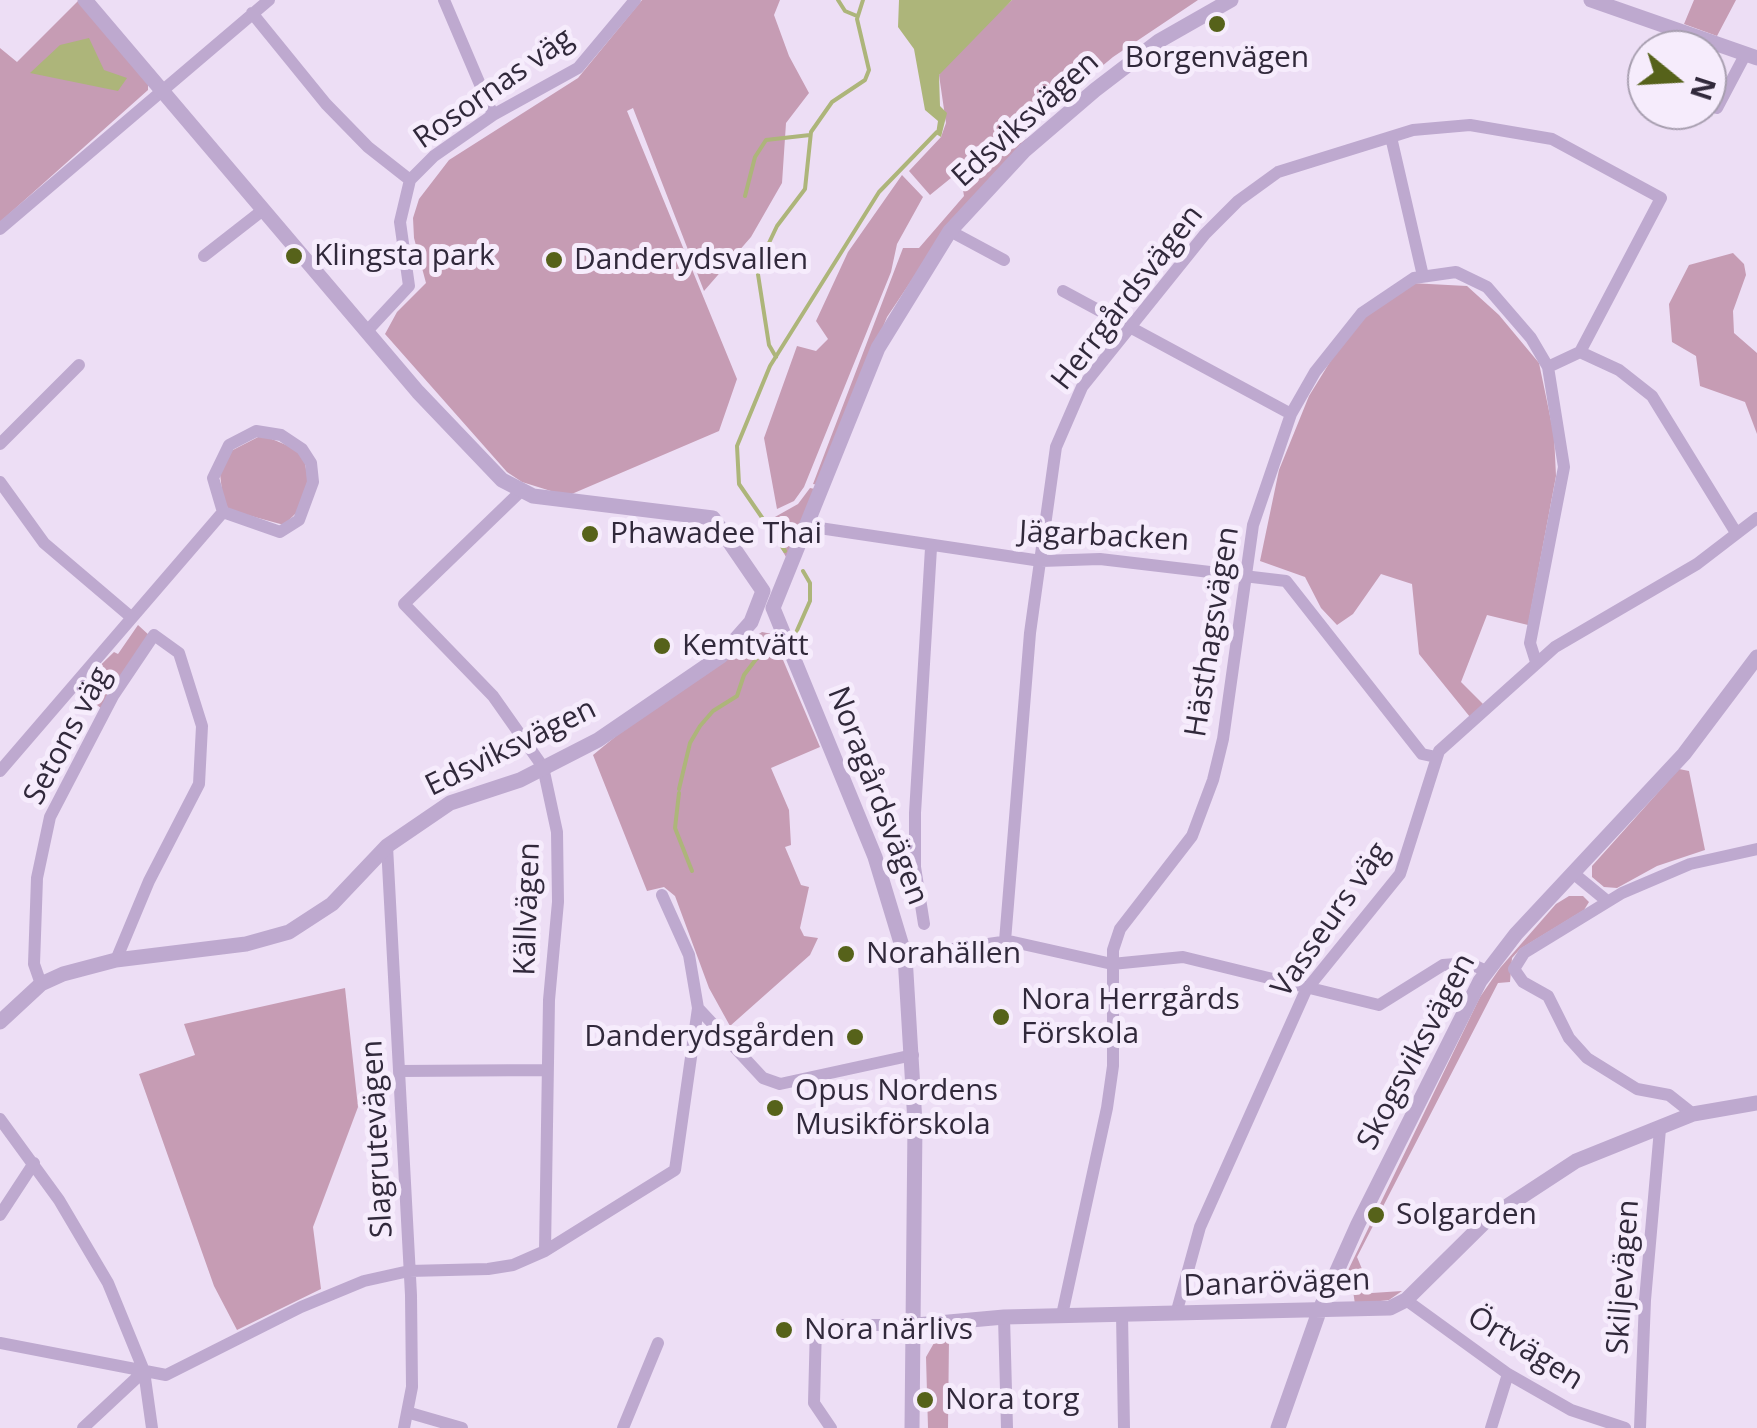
<!DOCTYPE html>
<meta charset="utf-8">
<style>
body{margin:0}
#map{position:relative;width:1757px;height:1428px;overflow:hidden;background:#eddef5;font-family:"Open Sans",sans-serif}
canvas{display:block}
.north{position:absolute;left:1627px;top:30px;width:100px;height:100px;box-sizing:border-box;background:#f6ecfc;border:2px solid #a79eaf;border-radius:50%;rotate:108deg;font-size:28px;font-weight:700;line-height:40px;text-align:center;color:#31293b}
.north::after{content:'';display:block;margin:auto;width:35px;height:45px;background:#56621a;clip-path:polygon(50% 0,100% 100%,50% 72%,0 100%)}
</style>
<div id="map">
<canvas width="1757" height="1428"></canvas>
<div class="north">N</div>
</div>
<script>
const ctx = document.querySelector('canvas').getContext('2d');
ctx.lineJoin = 'round';
function paint(path, color) {
  ctx.fillStyle = color;
  ctx.fill(path, 'evenodd');
}
function shape(rows) {
  const path = new Path2D();
  for (const r of rows) {
    path.moveTo(r[0], r[1]);
    for (let i = 2; i < r.length; i += 2) path.lineTo(r[i], r[i + 1]);
  }
  return path;
}
function trace(path, color, width, dash) {
  ctx.strokeStyle = color;
  ctx.lineWidth = width;
  ctx.lineCap = dash ? 'butt' : 'round';
  ctx.setLineDash(dash || []);
  ctx.stroke(path);
}
function write(font, color, halo, rows, align = 'center') {
  ctx.font = font + ' "Open Sans",sans-serif';
  ctx.lineWidth = 10;
  ctx.setLineDash([]);
  ctx.textBaseline = 'middle';
  ctx.strokeStyle = halo;
  ctx.fillStyle = color;
  for (const [text, x, y, turn = 0] of rows) {
    ctx.save();
    ctx.translate(x, y);
    ctx.rotate((+turn || 0) * Math.PI / 180);
    ctx.textAlign = isNaN(turn) ? turn : align;
    if (halo) ctx.strokeText(text, 0, 0);
    ctx.fillText(text, 0, 0);
    ctx.restore();
  }
}
const green = shape([
 [79,0,148,80,148,90,0,222,0,48,17,62],
 [642,0,780,0,774,15,789,56,809,93,786,123,782,183,751,237,704,291,633,108,627,111,737,379,719,431,567,496,522,482,507,472,385,334,397,312,426,283,414,238,413,218,419,199,449,160,578,78],
 [1012,0,1198,0,1113,57,1024,131,975,147,951,178,930,195,909,171,941,137,946,123,939,75,947,61],
 [1694,0,1736,0,1717,36,1684,24],
 [1032,135,952,220,887,317,818,485,813,484,903,248,919,248,964,196,962,184],
 [902,175,923,197,897,244,891,272,804,487,794,501,777,509,764,438,797,346,816,351,828,339,816,321,848,252],
 [1733,253,1744,264,1746,275,1733,311,1734,333,1757,353,1757,434,1745,402,1700,386,1696,356,1672,342,1669,304,1689,265],
 [1410,283,1467,286,1499,315,1539,363,1554,435,1556,476,1528,625,1487,615,1461,682,1483,704,1470,717,1419,654,1412,584,1381,574,1353,614,1337,625,1321,608,1305,577,1260,561,1279,470,1309,396,1341,344,1376,303],
 [262,435,296,449,305,463,308,481,298,511,284,525,229,510,223,499,220,474,231,451],
 [810,488,815,489,786,557,766,522,798,504],
 [138,625,150,636,103,710,77,688,114,652,118,654],
 [762,632,772,634,820,747,771,768,789,810,791,845,785,847,801,885,809,887,800,928,804,936,818,938,810,955,730,1026,709,988,675,896,664,887,647,891,593,755,676,687],
 [1679,769,1689,771,1705,850,1657,866,1617,888,1604,887,1592,877,1592,866],
 [1569,896,1583,896,1589,902,1584,910,1520,949,1512,958,1510,982,1498,983,1357,1257,1372,1293,1402,1291,1389,1300,1355,1304,1353,1291,1340,1287,1480,997,1500,968,1556,904],
 [345,988,358,1107,313,1227,321,1289,237,1330,214,1286,139,1074,195,1055,184,1024],
 [949,1337,948,1428,928,1428,926,1357,934,1343]
]);
const water = shape([
 [899,0,1012,0,939,75,940,106,947,113,941,137,936,134,938,121,925,110,914,49,898,27],
 [89,38,104,70,127,78,118,91,30,73,60,45]
]);
const stream = shape([
 [838,0,845,11,857,16],
 [745,196,755,157,766,140,810,135],
 [776,357,769,345,757,268,777,226,805,189,811,132,832,102,865,80,869,70,857,19,863,0],
 [785,551,739,484,737,446,770,366,879,192,937,132],
 [795,635,810,601,810,583,803,571],
 [679,789,690,743,700,726,713,711,737,696,744,675,757,658,775,646],
 [679,793,675,828,692,871]
]);
const minor = shape([
 [444,0,493,115],
 [252,13,326,104,368,147,410,180],
 [1717,108,1745,55],
 [1391,137,1423,276],
 [0,229,269,0],
 [950,231,1004,260],
 [204,256,263,210],
 [1063,291,1291,414],
 [368,330,409,286,400,222,410,180,434,156,493,115,578,68,635,0],
 [1580,352,1619,370,1652,396,1735,531],
 [0,444,79,365],
 [0,482,44,543,131,617],
 [520,492,404,604,493,696,543,767,557,832,558,902,549,1000,545,1251],
 [806,526,1041,561,1100,559,1286,581,1422,754,1436,757],
 [0,771,223,512,280,532,299,520,313,482,311,463,302,449,281,435,256,431,229,445,213,478,223,512],
 [387,846,411,1295,412,1387,404,1428],
 [1573,873,1607,901],
 [662,895,689,955,698,1008,763,1078,780,1084,913,1055],
 [924,924,915,867,915,813,931,548],
 [1005,941,1030,633,1056,447,1082,387,1205,234,1238,201,1278,172,1413,130,1470,125,1552,139,1661,198,1580,352,1548,367],
 [905,956,1009,941,1112,964,1183,957,1379,1005,1443,965,1468,963,1487,971],
 [41,984,34,964,37,878,50,817,113,696,154,635,179,653,202,726,199,784,149,881,116,960],
 [400,1071,547,1070],
 [1693,1114,1669,1095,1637,1089,1587,1058,1569,1038,1548,996,1523,982,1514,969,1524,953,1622,893,1690,864,1757,849],
 [0,1119,59,1200,108,1283,144,1371,152,1428],
 [0,1215,34,1163],
 [1406,1300,1508,1374,1571,1410,1625,1428],
 [1122,1314,1124,1428],
 [1176,1314,1200,1227,1306,990,1400,874,1439,751,1555,647,1697,564,1757,518],
 [1062,1315,1107,1108,1113,1066,1113,950,1120,929,1192,836,1213,780,1223,739,1253,525,1291,414,1315,372,1362,313,1414,278,1456,272,1487,287,1531,338,1548,367,1564,467,1530,643,1536,662],
 [1004,1317,1007,1428],
 [0,1343,166,1375,301,1307,364,1281,409,1271,488,1269,513,1265,545,1251,675,1170,698,1008],
 [410,1413,462,1428],
 [83,1428,144,1371],
 [623,1428,658,1343],
 [831,1428,814,1403,816,1325,883,1325],
 [1491,1428,1508,1374],
 [1640,1428,1645,1300,1660,1129]
]);
const tertiary = shape([
 [85,0,418,392,502,480,533,496,713,518,763,591],
 [1591,0,1757,58],
 [773,608,875,857,905,956,915,1123,912,1428],
 [773,608,878,348,950,231,1025,150,1095,90,1159,41,1231,0],
 [0,1022,41,984,63,974,116,960,246,944,289,932,332,904,387,846,450,803,520,780,598,740,721,656,751,622,763,591],
 [916,1325,1004,1317,1390,1308,1406,1300,1489,1218,1576,1161,1693,1114,1757,1103],
 [1278,1428,1320,1309,1358,1224,1480,981,1516,934,1684,754,1757,657]
]);
const markers = [
 [1217,24,10,"#56621a"],
 [294,256,10,"#56621a"],
 [554,260,10,"#56621a"],
 [590,534,10,"#56621a"],
 [662,646,10,"#56621a"],
 [846,954,10,"#56621a"],
 [1001,1017,10,"#56621a"],
 [855,1037,10,"#56621a"],
 [775,1108,10,"#56621a"],
 [1376,1215,10,"#56621a"],
 [784,1330,10,"#56621a"],
 [925,1400,10,"#56621a"]
];
const poiNames = [
 ["Borgenvägen",1217,58,"center"],
 ["Klingsta park",314,256],
 ["Danderydsvallen",574,260],
 ["Phawadee Thai",610,534],
 ["Kemtvätt",682,646],
 ["Norahällen",866,954],
 ["Nora Herrgårds",1021,1000],
 ["Förskola",1021,1034],
 ["Danderydsgården",835,1037,"right"],
 ["Opus Nordens",795,1091],
 ["Musikförskola",795,1125],
 ["Solgarden",1396,1215],
 ["Nora närlivs",804,1330],
 ["Nora torg",945,1400]
];
const streetNames = [
 ["Rosornas väg",494,89,-35],
 ["Edsviksvägen",1026,120,-42],
 ["Herrgårdsvägen",1128,298,-52],
 ["Jägarbacken",1104,537,3],
 ["Hästhagsvägen",1213,632,-81],
 ["Setons väg",68,736,-62],
 ["Edsviksvägen",511,748,-26],
 ["Noragårdsvägen",877,796,69],
 ["Källvägen",528,909,-88],
 ["Vasseurs väg",1331,920,-55],
 ["Skogsviksvägen",1417,1052,-62],
 ["Slagrutevägen",378,1139,-93],
 ["Skiljevägen",1624,1277,-86],
 ["Danarövägen",1277,1284,-2],
 ["Örtvägen",1525,1349,32]
];
paint(green, '#c69cb4');
paint(water, '#adb57a');
trace(stream, '#adb57a', 4);
trace(minor, '#bea9cf', 12);
trace(tertiary, '#bea9cf', 15);
for (const [x, y, r, color] of markers) {
  const dot = new Path2D();
  dot.arc(x, y, r, 0, 2 * Math.PI);
  ctx.fillStyle = color;
  ctx.fill(dot);
  trace(dot, '#f6ecfc', 4);
}
write('30px', '#31293b', '#f6ecfc', poiNames, 'left');
write('30px', '#31293b', '#f6ecfc', streetNames);
</script>
